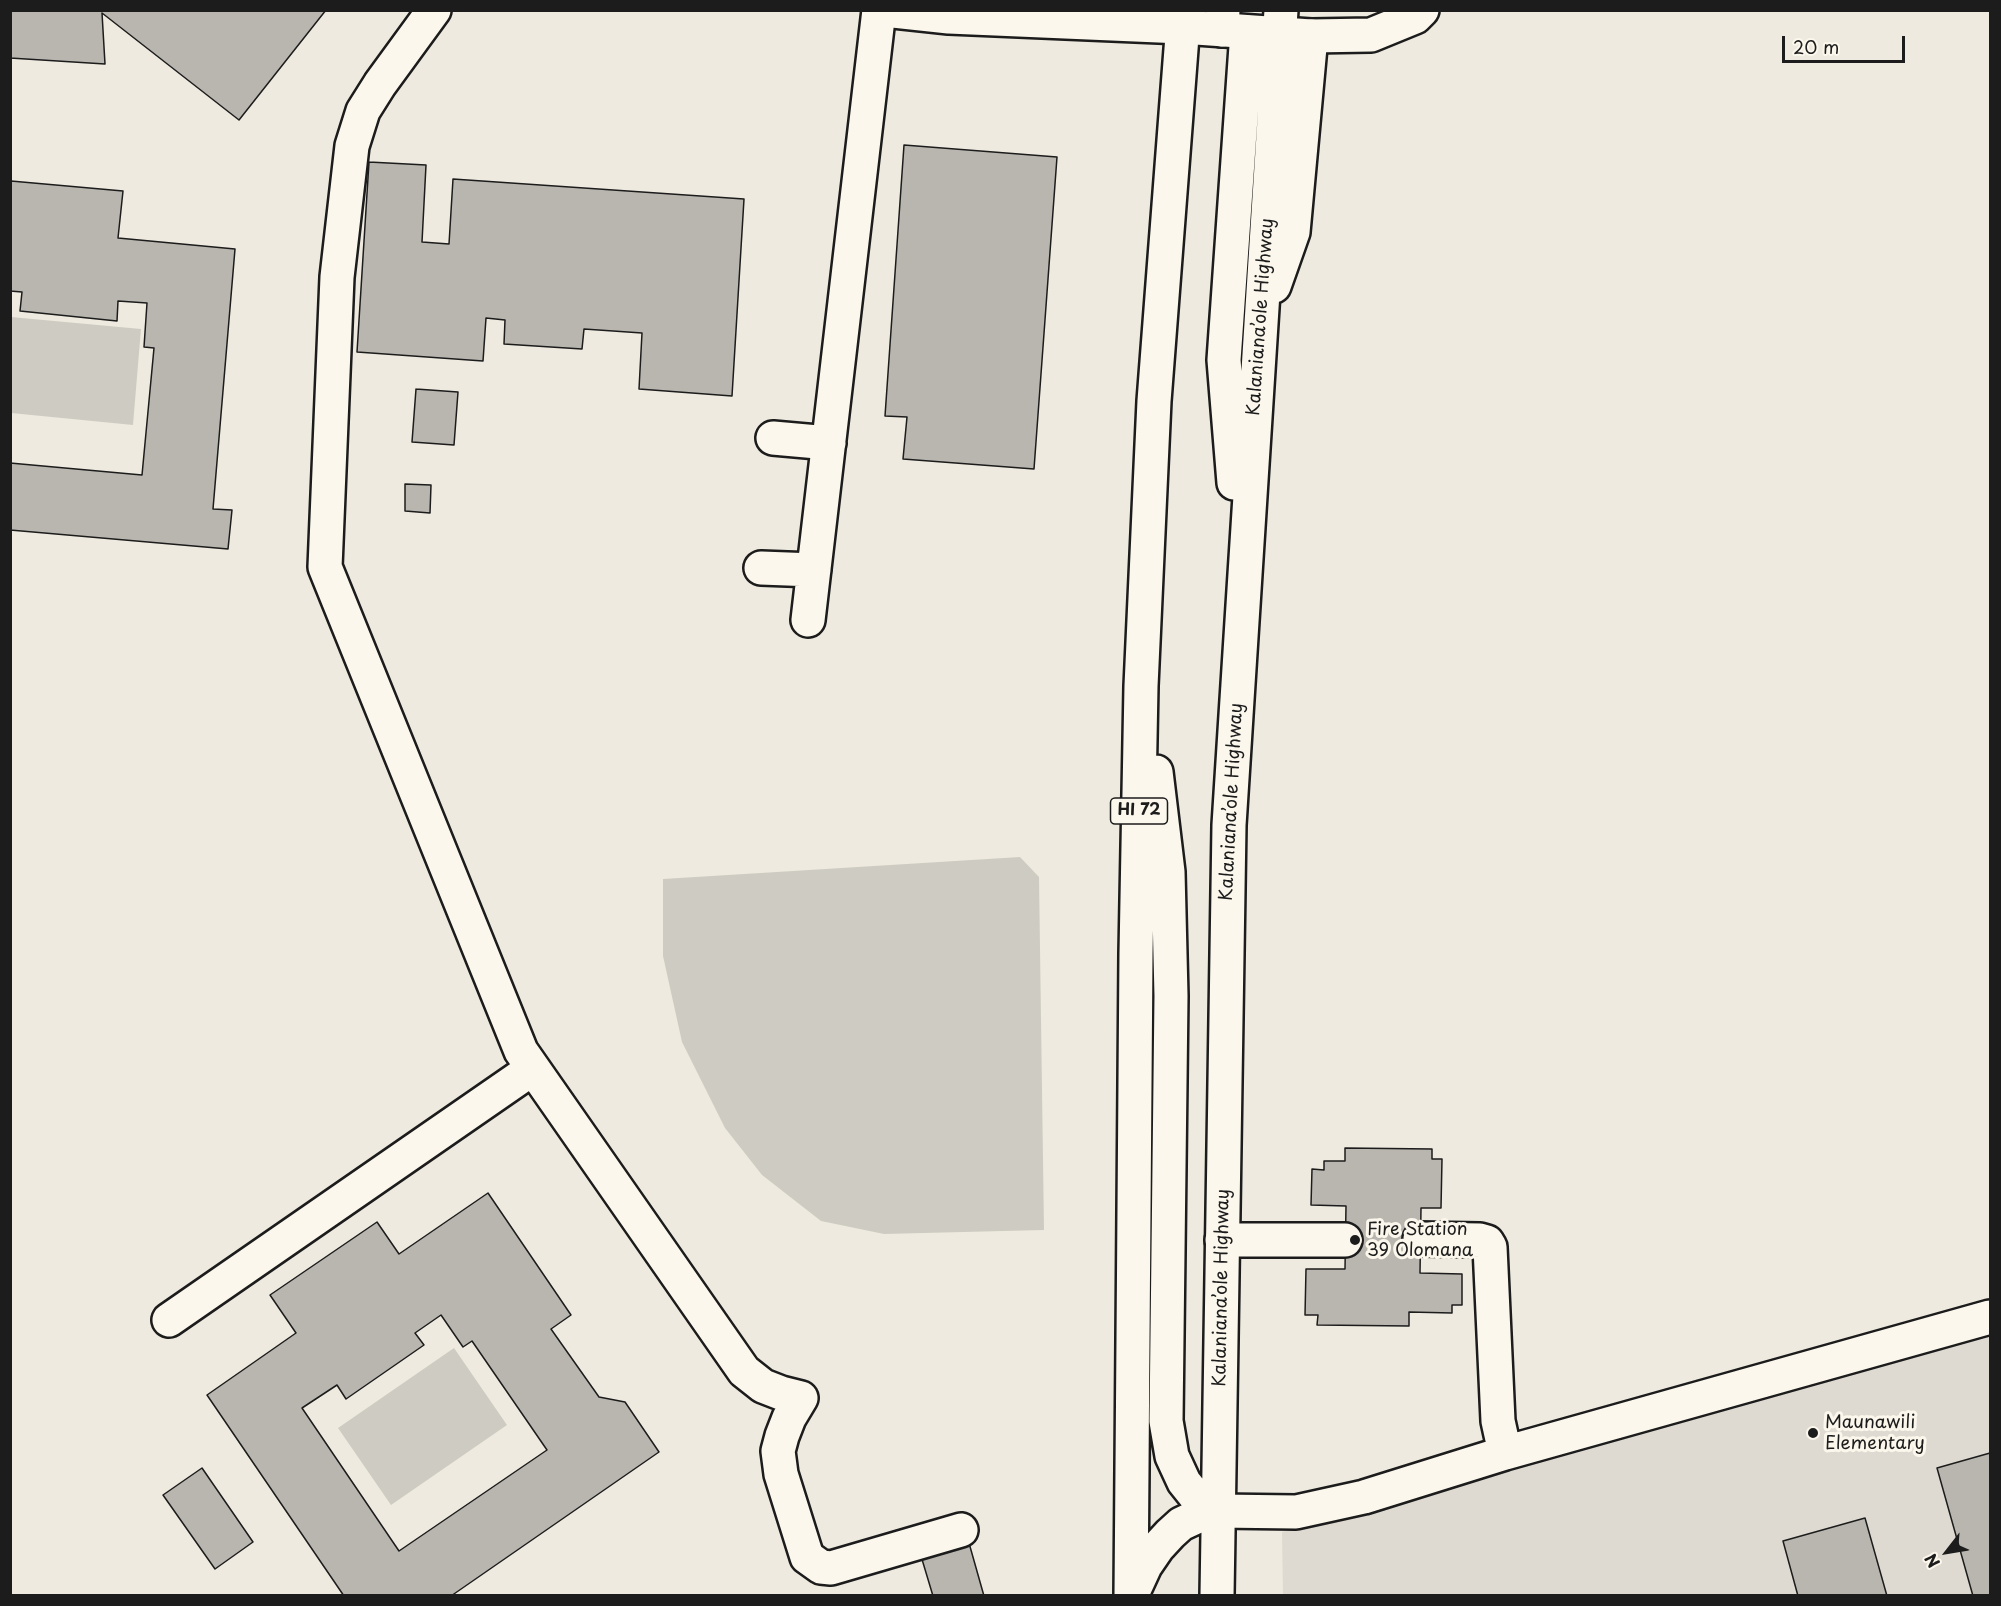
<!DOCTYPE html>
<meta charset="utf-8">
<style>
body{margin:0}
#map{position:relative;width:2001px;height:1606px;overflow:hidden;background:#eeeadf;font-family:"Playpen Sans",sans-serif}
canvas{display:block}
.frame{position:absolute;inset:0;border:12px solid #1c1c1c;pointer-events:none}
.north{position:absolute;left:1917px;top:1522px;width:60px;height:60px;-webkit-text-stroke:4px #fbf7ec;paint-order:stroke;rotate:239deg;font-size:16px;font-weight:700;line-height:24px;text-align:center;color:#1c1c1c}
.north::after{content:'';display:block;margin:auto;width:21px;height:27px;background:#1c1c1c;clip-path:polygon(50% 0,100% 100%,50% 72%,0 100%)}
.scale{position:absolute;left:1782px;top:36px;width:123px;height:27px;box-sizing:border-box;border:3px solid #1c1c1c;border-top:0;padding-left:8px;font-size:18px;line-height:21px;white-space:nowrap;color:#1c1c1c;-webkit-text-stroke:4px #fbf7ec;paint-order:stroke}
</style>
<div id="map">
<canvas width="2001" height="1606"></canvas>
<div class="frame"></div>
<div class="north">N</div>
<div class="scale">20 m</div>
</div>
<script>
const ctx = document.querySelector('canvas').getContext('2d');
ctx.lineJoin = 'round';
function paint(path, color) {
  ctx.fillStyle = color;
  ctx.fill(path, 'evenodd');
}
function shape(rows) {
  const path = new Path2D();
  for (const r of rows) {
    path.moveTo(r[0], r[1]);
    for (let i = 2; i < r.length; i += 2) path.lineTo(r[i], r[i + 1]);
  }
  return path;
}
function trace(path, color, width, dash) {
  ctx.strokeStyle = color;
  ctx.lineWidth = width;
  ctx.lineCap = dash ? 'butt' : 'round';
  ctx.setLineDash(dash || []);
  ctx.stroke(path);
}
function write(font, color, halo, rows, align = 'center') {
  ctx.font = font + ' "Playpen Sans",sans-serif';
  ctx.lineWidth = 6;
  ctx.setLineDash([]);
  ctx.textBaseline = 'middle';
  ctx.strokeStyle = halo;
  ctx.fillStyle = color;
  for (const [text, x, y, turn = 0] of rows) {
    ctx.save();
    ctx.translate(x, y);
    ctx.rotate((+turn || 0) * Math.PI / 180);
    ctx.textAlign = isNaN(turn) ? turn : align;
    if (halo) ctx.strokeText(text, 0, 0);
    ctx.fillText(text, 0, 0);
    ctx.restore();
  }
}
const built = shape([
 [1990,1334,1990,1595,1283,1595,1282,1532]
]);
const green = shape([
 [11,317,141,329,133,425,11,413],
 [1020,857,1039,877,1044,1230,884,1234,821,1221,762,1175,725,1128,682,1042,663,956,663,879],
 [454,1348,507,1425,391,1505,338,1428]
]);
const building = shape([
 [10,10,326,10,239,120,102,13,105,64,10,58,10,10],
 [904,145,1057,157,1034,469,903,459,907,417,885,416,904,145],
 [369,162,426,165,422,242,449,244,453,179,744,199,732,396,639,389,642,333,584,329,582,349,504,344,505,320,486,318,483,361,357,352,369,162],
 [11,181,123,191,118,238,235,249,213,509,232,510,228,549,10,530,10,463,142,475,154,348,144,347,147,303,118,301,117,321,20,311,22,292,10,291,11,181],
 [416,389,458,392,454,445,412,442,416,389],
 [405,484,431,485,430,513,405,511,405,484],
 [1345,1148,1432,1149,1432,1159,1442,1159,1441,1208,1421,1208,1420,1273,1462,1274,1462,1305,1452,1305,1452,1313,1409,1312,1409,1326,1317,1325,1318,1315,1305,1315,1306,1269,1345,1269,1346,1206,1311,1205,1312,1169,1324,1170,1324,1161,1345,1161,1345,1148],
 [488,1193,571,1315,551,1329,599,1397,625,1402,659,1452,451,1596,344,1596,207,1395,296,1333,270,1295,377,1222,399,1254,488,1193],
 [441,1315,463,1347,472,1341,547,1450,399,1551,302,1408,337,1385,346,1399,424,1345,415,1333,441,1315],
 [1990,1453,1990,1596,1973,1596,1937,1468,1990,1453],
 [202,1468,253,1542,215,1569,163,1495,202,1468],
 [1865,1518,1887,1596,1798,1596,1783,1541,1865,1518],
 [969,1543,984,1596,933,1596,921,1556,969,1543]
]);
const minor = shape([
 [434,10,380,84,363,111,352,146,337,277,325,567,521,1051,744,1371,763,1386,781,1393,801,1398,789,1418,782,1436,778,1451,781,1474,807,1557,821,1567,831,1568,961,1530],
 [884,10,949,17,1182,27,1311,36,1371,35,1415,17,1422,10],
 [773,438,829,443],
 [761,568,814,570],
 [808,620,879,10],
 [1420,1239,1480,1240,1487,1242,1490,1247,1498,1421,1505,1453],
 [1222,1240,1345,1240],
 [169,1320,532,1069],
 [1218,1511,1296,1512,1364,1497,1505,1453,1990,1317]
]);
const major = shape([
 [1222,30,1223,10],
 [1274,286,1293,232,1311,36],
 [1234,483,1224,360,1247,32],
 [1156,772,1168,872,1171,996,1166,1421,1172,1456,1184,1482,1200,1502,1209,1509,1218,1511],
 [1133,1592,1145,1566,1158,1547,1170,1534,1181,1524,1196,1517,1218,1511],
 [1131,1596,1136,953,1141,686,1154,401,1184,10],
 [1217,1596,1229,825,1281,10]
]);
const markers = [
 [1355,1240,6,"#1c1c1c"],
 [1813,1433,6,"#1c1c1c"]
];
const shields = [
 [1139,811,57]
];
const shieldNames = [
 ["HI 72",1139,811]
];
const streetNames = [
 ["Kalaniana’ole Highway",1261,317,-86],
 ["Kalaniana’ole Highway",1232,802,-87],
 ["Kalaniana’ole Highway",1222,1288,-89]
];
const poiNames = [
 ["Fire Station",1367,1230],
 ["39 Olomana",1367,1251],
 ["Maunawili",1825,1423],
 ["Elementary",1825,1444]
];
paint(built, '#dedad1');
paint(green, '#ceccc2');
paint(building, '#b9b6af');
trace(building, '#1c1c1c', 1.5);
trace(minor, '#1c1c1c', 38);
trace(major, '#1c1c1c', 38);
trace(minor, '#fbf7ec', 33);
trace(major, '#fbf7ec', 33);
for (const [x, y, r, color] of markers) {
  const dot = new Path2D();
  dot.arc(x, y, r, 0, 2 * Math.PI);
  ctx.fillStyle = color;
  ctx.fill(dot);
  trace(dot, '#fbf7ec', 2);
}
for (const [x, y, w] of shields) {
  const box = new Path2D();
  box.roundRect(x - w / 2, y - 13, w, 26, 4.5);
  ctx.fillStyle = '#fbf7ec';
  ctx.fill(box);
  trace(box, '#1c1c1c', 1.5);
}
write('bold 16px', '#1c1c1c', null, shieldNames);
write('18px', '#1c1c1c', '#fbf7ec', streetNames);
write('18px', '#1c1c1c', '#fbf7ec', poiNames, 'left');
</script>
